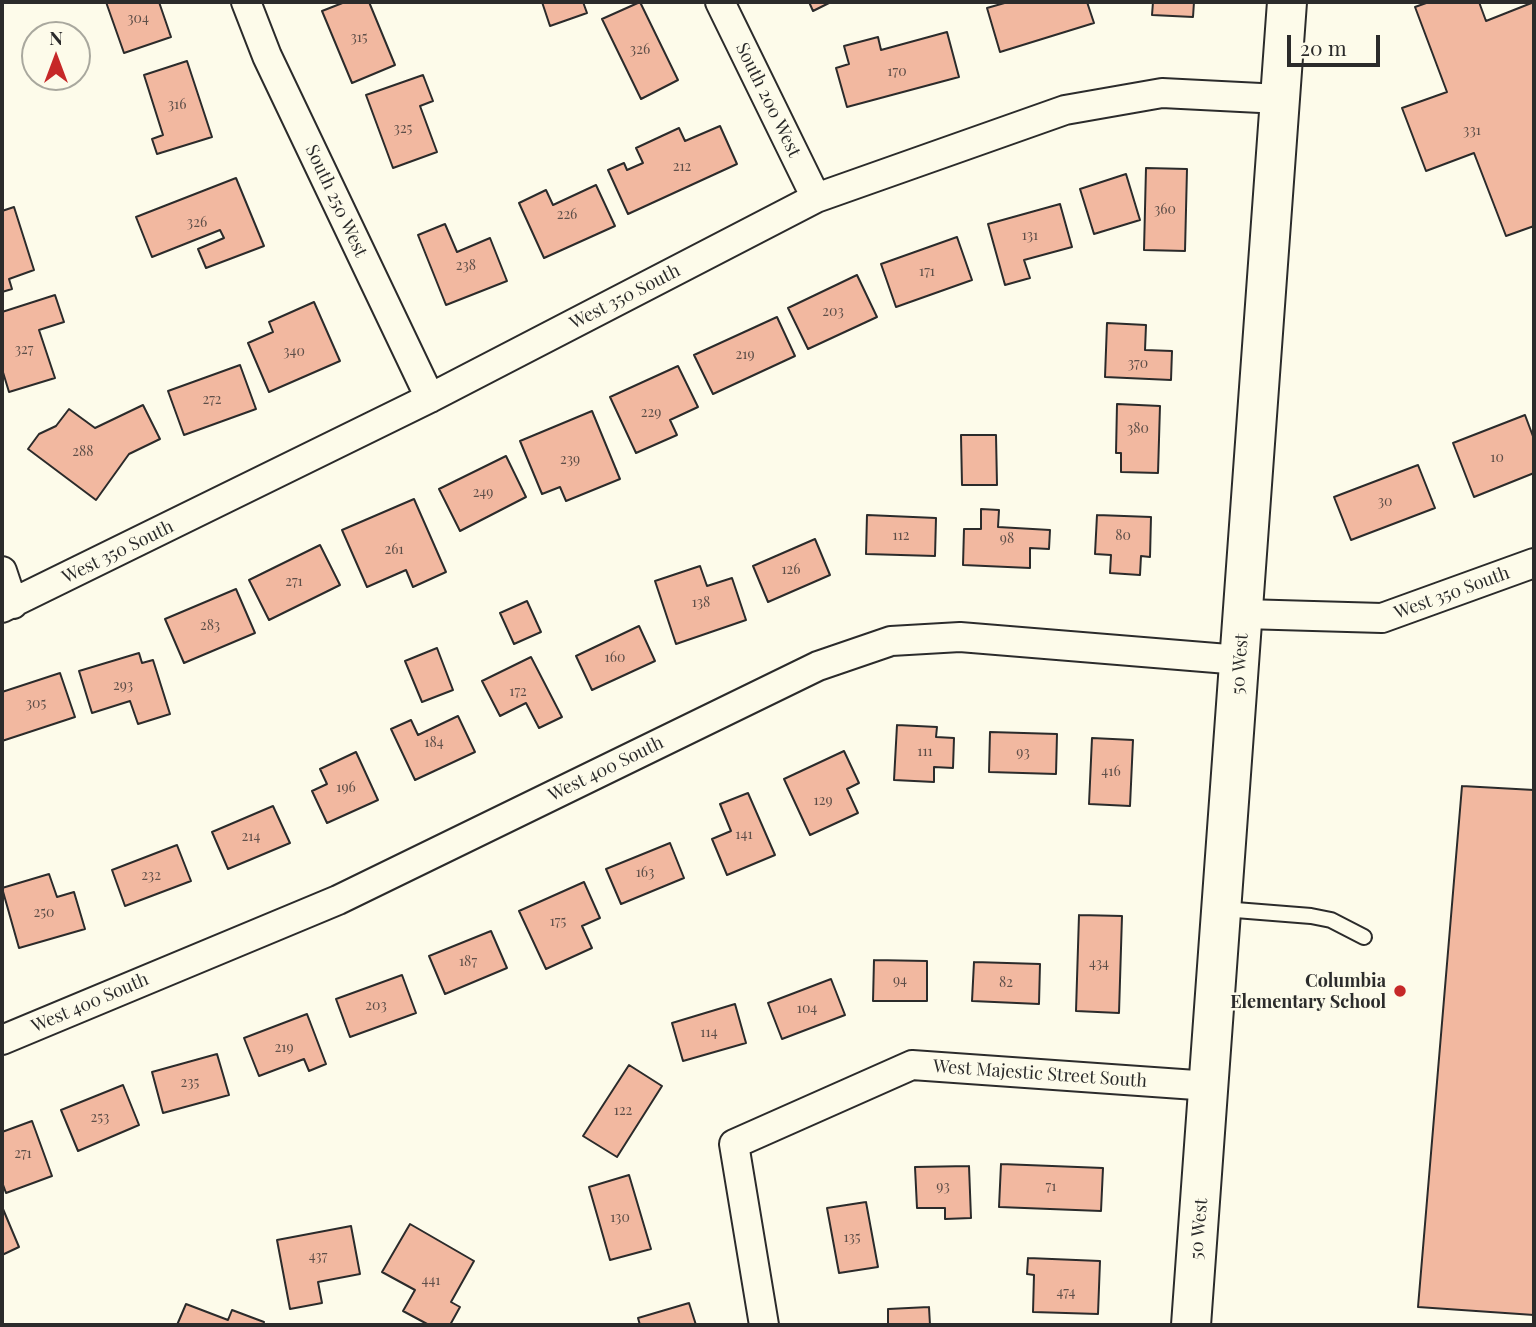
<!DOCTYPE html>
<style>
body{margin:0}
#map{position:relative;width:1536px;height:1327px;overflow:hidden;background:#fdfbea;font-family:"Playfair Display",serif}
canvas{display:block}
.frame{position:absolute;inset:0;border:4px solid #2b2b2b;pointer-events:none}
.north{position:absolute;left:21px;top:21px;width:70px;height:70px;box-sizing:border-box;background:#fdfbea;border:2px solid #a9a89e;border-radius:50%;rotate:0deg;font-size:19px;font-weight:700;line-height:28px;text-align:center;color:#2b2b2b}
.north::after{content:'';display:block;margin:auto;width:24px;height:32px;background:#c62828;clip-path:polygon(50% 0,100% 100%,50% 72%,0 100%)}
.scale{position:absolute;left:1287px;top:35px;width:93px;height:32px;box-sizing:border-box;border:4px solid #2b2b2b;border-top:0;padding-left:9px;font-size:21px;line-height:24px;white-space:nowrap;color:#2b2b2b;-webkit-text-stroke:5px #fdfbea;paint-order:stroke}
</style>
<div id="map">
<canvas width="1536" height="1327"></canvas>
<div class="frame"></div>
<div class="north">N</div>
<div class="scale">20 m</div>
</div>
<script>
const ctx = document.querySelector('canvas').getContext('2d');
ctx.lineJoin = 'round';
function paint(path, color) {
  ctx.fillStyle = color;
  ctx.fill(path, 'evenodd');
}
function shape(rows) {
  const path = new Path2D();
  for (const r of rows) {
    path.moveTo(r[0], r[1]);
    for (let i = 2; i < r.length; i += 2) path.lineTo(r[i], r[i + 1]);
  }
  return path;
}
function trace(path, color, width, dash) {
  ctx.strokeStyle = color;
  ctx.lineWidth = width;
  ctx.lineCap = dash ? 'butt' : 'round';
  ctx.setLineDash(dash || []);
  ctx.stroke(path);
}
function write(font, color, halo, rows, align = 'center') {
  ctx.font = font + ' "Playfair Display",serif';
  ctx.lineWidth = 5;
  ctx.setLineDash([]);
  ctx.textBaseline = 'middle';
  ctx.strokeStyle = halo;
  ctx.fillStyle = color;
  for (const [text, x, y, turn = 0] of rows) {
    ctx.save();
    ctx.translate(x, y);
    ctx.rotate((+turn || 0) * Math.PI / 180);
    ctx.textAlign = isNaN(turn) ? turn : align;
    if (halo) ctx.strokeText(text, 0, 0);
    ctx.fillText(text, 0, 0);
    ctx.restore();
  }
}
const building = shape([
 [106,2,159,2,171,37,124,53,106,2],
 [345,2,369,2,395,65,352,83,322,11,345,2],
 [542,2,583,2,587,13,550,26,542,2],
 [640,2,678,80,641,99,602,19,640,2],
 [809,2,831,2,813,11,809,2],
 [1008,2,1087,2,1094,23,1000,52,987,8,1008,2],
 [1153,2,1194,2,1193,17,1152,15,1153,2],
 [1429,2,1479,2,1486,21,1534,2,1534,226,1506,236,1474,153,1426,171,1402,108,1447,92,1415,7,1429,2],
 [947,32,959,77,847,107,836,68,849,64,844,46,878,37,881,50,947,32],
 [187,61,212,137,157,154,152,139,163,135,144,75,187,61],
 [423,75,433,101,420,106,437,152,393,168,366,95,423,75],
 [720,126,737,164,628,214,608,170,624,163,627,170,643,163,636,148,679,128,685,141,720,126],
 [1146,168,1187,169,1185,251,1144,250,1146,168],
 [1126,174,1140,220,1094,234,1080,189,1126,174],
 [236,178,264,246,206,268,198,249,224,238,220,230,152,257,136,217,236,178],
 [596,185,615,226,544,258,519,203,546,190,553,205,596,185],
 [1060,204,1072,247,1024,260,1030,278,1005,285,988,224,1060,204],
 [14,207,34,270,9,279,12,289,2,292,2,211,14,207],
 [445,224,457,252,490,238,507,281,446,305,418,235,445,224],
 [957,237,972,280,896,307,881,264,957,237],
 [857,275,877,317,808,349,788,308,857,275],
 [55,295,64,322,39,330,55,378,9,392,2,369,2,312,55,295],
 [314,302,340,361,269,392,248,343,273,332,269,322,314,302],
 [777,317,795,356,713,394,694,355,777,317],
 [1107,323,1146,325,1145,350,1172,351,1171,380,1105,377,1107,323],
 [240,365,256,409,184,435,168,391,240,365],
 [678,366,698,407,670,420,677,435,636,453,610,397,678,366],
 [1117,404,1160,406,1158,473,1121,472,1121,453,1116,453,1117,404],
 [143,405,160,439,129,454,96,500,28,449,39,434,56,426,69,409,95,428,143,405],
 [592,411,620,479,566,501,560,487,542,494,520,441,592,411],
 [1525,415,1534,439,1534,473,1474,497,1453,443,1525,415],
 [961,435,996,435,997,485,962,485,961,435],
 [506,456,526,497,460,531,439,489,506,456],
 [1418,465,1435,508,1351,540,1334,497,1418,465],
 [414,499,446,572,413,587,406,570,367,587,342,530,414,499],
 [981,509,999,510,998,527,1050,530,1049,549,1030,548,1030,568,963,565,964,529,981,529,981,509],
 [867,515,936,518,935,556,866,554,867,515],
 [1097,515,1151,517,1150,557,1141,556,1140,575,1110,573,1111,555,1095,554,1097,515],
 [815,539,830,575,768,602,753,566,815,539],
 [320,545,340,585,269,620,249,580,320,545],
 [700,566,707,586,732,578,746,620,676,644,655,581,700,566],
 [236,589,255,633,184,663,165,619,236,589],
 [527,601,541,632,514,644,500,613,527,601],
 [639,626,655,661,592,690,576,656,639,626],
 [437,648,453,690,422,702,405,661,437,648],
 [139,653,142,663,153,660,170,714,138,724,130,701,92,713,79,671,139,653],
 [531,657,562,717,539,728,526,703,500,716,482,681,531,657],
 [60,673,75,717,2,741,2,692,60,673],
 [458,716,475,752,415,780,391,729,411,720,418,735,458,716],
 [897,725,937,727,936,737,954,738,953,768,934,767,934,782,894,780,897,725],
 [990,732,1057,734,1056,774,989,772,990,732],
 [1092,738,1133,740,1130,806,1089,804,1092,738],
 [844,751,859,783,847,789,858,813,810,835,784,779,844,751],
 [356,752,378,800,327,823,312,791,327,784,320,769,356,752],
 [1462,786,1534,790,1534,1315,1418,1307,1462,786],
 [748,793,775,855,727,875,712,839,731,831,720,804,748,793],
 [273,806,290,843,228,869,212,832,273,806],
 [670,843,684,878,621,904,606,869,670,843],
 [177,845,191,881,125,906,112,870,177,845],
 [49,874,57,897,74,892,85,929,19,948,2,888,49,874],
 [584,882,600,918,582,926,592,948,546,969,519,911,584,882],
 [1079,915,1122,916,1119,1013,1076,1011,1079,915],
 [491,931,507,968,445,994,429,956,491,931],
 [874,960,927,961,927,1001,873,1001,874,960],
 [974,962,1040,964,1039,1004,972,1001,974,962],
 [402,975,416,1013,350,1037,336,999,402,975],
 [831,979,845,1015,782,1039,768,1003,831,979],
 [735,1004,746,1043,683,1061,672,1023,735,1004],
 [307,1014,326,1064,309,1071,304,1059,259,1076,244,1038,307,1014],
 [217,1054,229,1095,163,1113,152,1072,217,1054],
 [629,1065,662,1086,617,1157,583,1136,629,1065],
 [123,1085,139,1125,78,1151,61,1110,123,1085],
 [32,1121,52,1176,6,1193,2,1182,2,1132,32,1121],
 [1001,1164,1103,1168,1101,1211,999,1207,1001,1164],
 [969,1166,971,1218,945,1219,945,1208,917,1208,915,1167,969,1166],
 [629,1175,651,1249,610,1260,589,1187,629,1175],
 [866,1202,878,1267,839,1273,827,1208,866,1202],
 [3,1209,19,1247,2,1255,2,1210,3,1209],
 [410,1224,474,1261,451,1302,460,1307,450,1325,429,1325,403,1311,415,1290,382,1272,410,1224],
 [351,1226,360,1274,318,1282,322,1303,290,1309,277,1240,351,1226],
 [1028,1258,1100,1261,1098,1314,1033,1312,1034,1275,1027,1274,1028,1258],
 [689,1303,696,1325,640,1325,638,1318,689,1303],
 [186,1304,228,1320,232,1310,264,1322,263,1325,177,1325,186,1304],
 [929,1307,930,1325,888,1325,888,1309,929,1307]
]);
const lane = shape([
 [1223,909,1311,916,1331,920,1364,937]
]);
const street = shape([
 [246,2,267,56,430,398],
 [720,2,816,198],
 [2,571,13,604],
 [2,608,430,398,816,198,1065,110,1162,93,1280,99],
 [1244,614,1382,618,1534,563],
 [2,1040,338,900,818,666,891,641,960,637,1240,660],
 [764,1325,734,1144,912,1065,1210,1086]
]);
const secondary = shape([
 [1191,1325,1287,2]
]);
const markers = [
 [1400,991,7,"#c62828"]
];
const numberNames = [
 ["304",138,19],
 ["315",359,38],
 ["326",640,50],
 ["170",897,72],
 ["316",177,105],
 ["325",403,129],
 ["331",1472,131],
 ["212",682,167],
 ["360",1165,210],
 ["226",567,215],
 ["326",197,223],
 ["131",1030,236],
 ["238",466,266],
 ["171",927,272],
 ["203",833,312],
 ["327",24,350],
 ["340",294,352],
 ["219",745,355],
 ["370",1138,364],
 ["272",212,400],
 ["229",651,413],
 ["380",1138,429],
 ["288",83,452],
 ["10",1497,458],
 ["239",570,460],
 ["249",483,493],
 ["30",1385,502],
 ["112",901,536],
 ["80",1123,536],
 ["98",1007,539],
 ["261",394,550],
 ["126",791,570],
 ["271",294,582],
 ["138",701,603],
 ["283",210,626],
 ["160",615,658],
 ["293",123,686],
 ["172",518,692],
 ["305",36,704],
 ["184",434,743],
 ["111",925,752],
 ["93",1023,753],
 ["416",1111,772],
 ["196",346,788],
 ["129",823,801],
 ["141",744,835],
 ["214",251,837],
 ["163",645,873],
 ["232",151,876],
 ["250",44,913],
 ["175",558,922],
 ["187",468,962],
 ["434",1099,964],
 ["94",900,981],
 ["82",1006,983],
 ["203",376,1006],
 ["104",807,1009],
 ["114",709,1033],
 ["219",284,1048],
 ["235",190,1083],
 ["122",623,1111],
 ["253",100,1118],
 ["271",23,1154],
 ["93",943,1187],
 ["71",1051,1187],
 ["130",620,1218],
 ["135",852,1238],
 ["437",318,1257],
 ["441",431,1281],
 ["474",1066,1293]
];
const streetNames = [
 ["South 200 West",768,100,64],
 ["South 250 West",336,201,65],
 ["West 350 South",625,297,-27],
 ["West 350 South",118,552,-26],
 ["West 350 South",1452,593,-20],
 ["50 West",1240,664,-86],
 ["West 400 South",606,769,-26],
 ["West 400 South",90,1003,-23],
 ["West Majestic Street South",1040,1074,4],
 ["50 West",1199,1229,-85]
];
const poiNames = [
 ["Columbia",1386,981],
 ["Elementary School",1386,1002]
];
paint(building, '#f2b8a0');
trace(building, '#2b2b2b', 2);
trace(lane, '#2b2b2b', 18);
trace(street, '#2b2b2b', 32);
trace(secondary, '#2b2b2b', 42);
trace(lane, '#fdfbea', 14);
trace(street, '#fdfbea', 28);
trace(secondary, '#fdfbea', 38);
for (const [x, y, r, color] of markers) {
  const dot = new Path2D();
  dot.arc(x, y, r, 0, 2 * Math.PI);
  ctx.fillStyle = color;
  ctx.fill(dot);
  trace(dot, '#fdfbea', 2.5);
}
write('14px', '#5d4e48', null, numberNames);
write('18px', '#2b2b2b', '#fdfbea', streetNames);
write('bold 18px', '#2b2b2b', '#fdfbea', poiNames, 'right');
</script>
